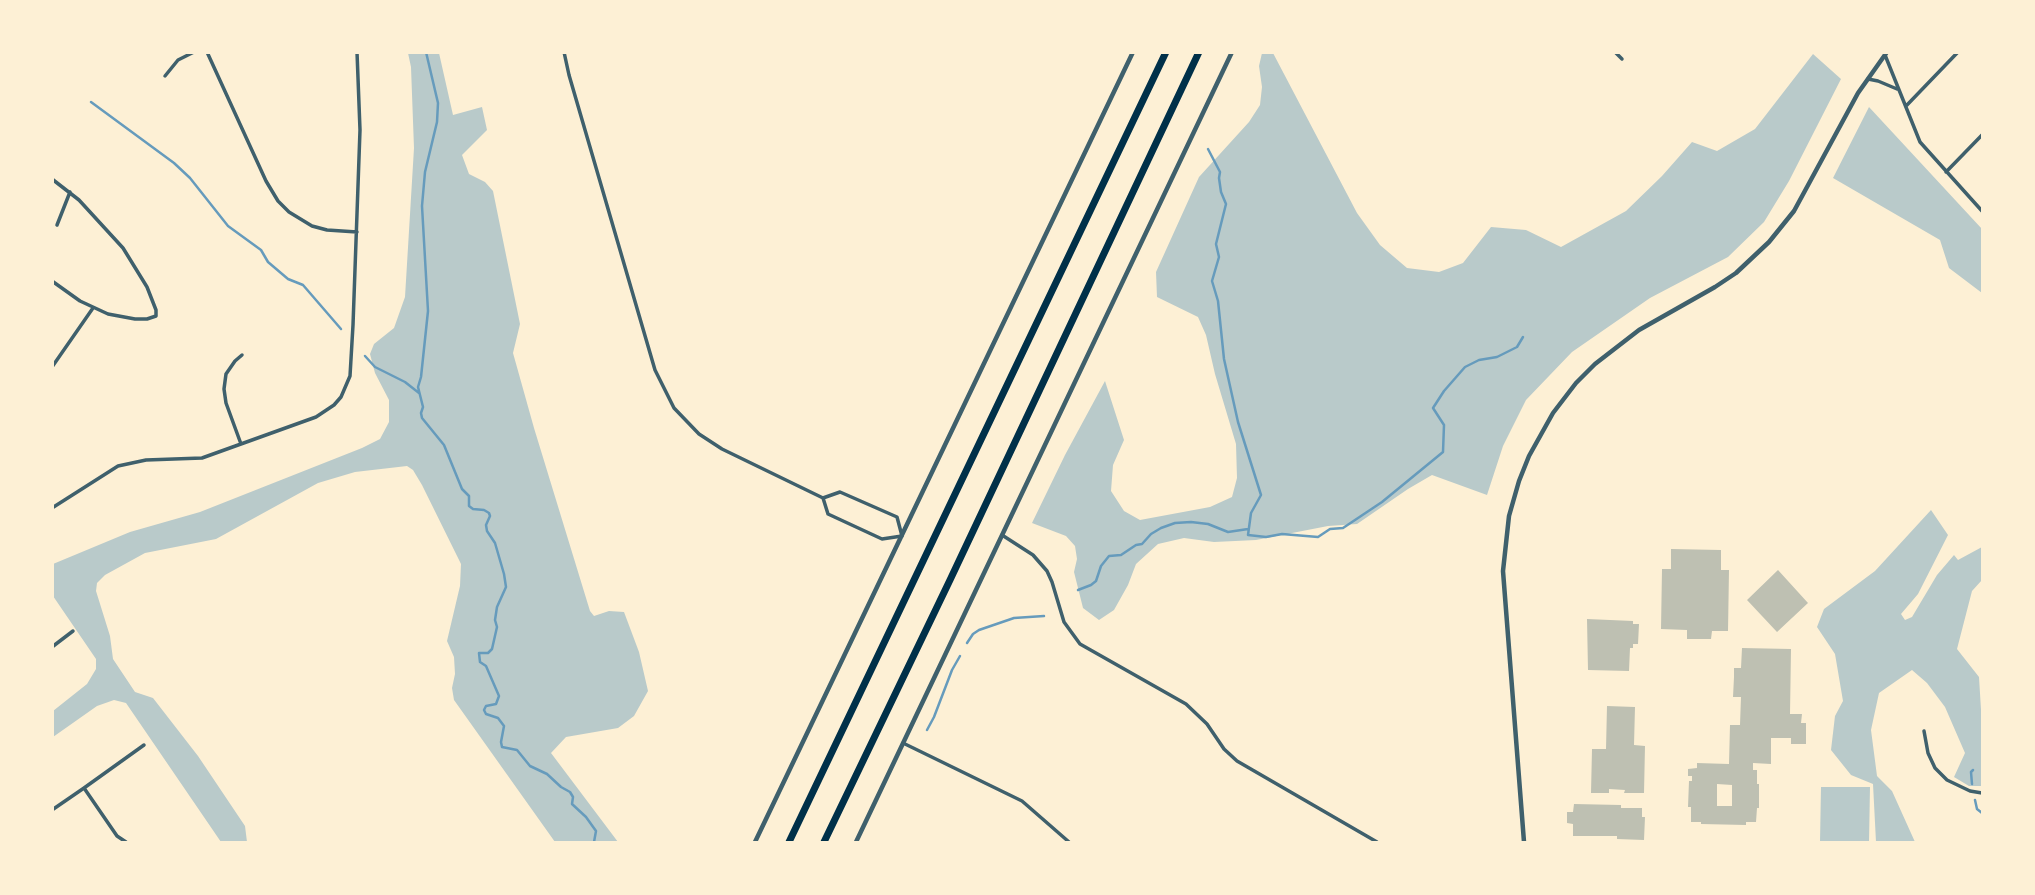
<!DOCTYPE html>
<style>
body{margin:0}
#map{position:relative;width:2035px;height:895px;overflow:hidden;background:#fdf0d5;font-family:"Public Sans",sans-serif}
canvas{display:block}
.frame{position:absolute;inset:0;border:54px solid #fdf0d5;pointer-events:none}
</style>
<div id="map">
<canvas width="2035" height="895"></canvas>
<div class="frame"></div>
</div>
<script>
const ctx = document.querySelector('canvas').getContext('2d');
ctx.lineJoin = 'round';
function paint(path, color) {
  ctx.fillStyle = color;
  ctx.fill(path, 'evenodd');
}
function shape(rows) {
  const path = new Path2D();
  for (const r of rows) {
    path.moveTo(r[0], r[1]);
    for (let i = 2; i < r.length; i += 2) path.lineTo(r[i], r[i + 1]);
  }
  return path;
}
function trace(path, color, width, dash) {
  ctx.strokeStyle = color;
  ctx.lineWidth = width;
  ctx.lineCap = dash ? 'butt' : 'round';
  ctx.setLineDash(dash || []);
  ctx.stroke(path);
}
const green = shape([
 [408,53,439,53,453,115,482,107,487,130,462,155,469,174,485,182,493,191,520,324,513,353,534,428,590,611,594,616,609,611,624,612,639,652,648,691,634,716,618,728,566,737,551,753,618,842,555,842,454,700,452,688,455,674,454,657,447,641,460,586,461,564,422,485,413,470,407,466,355,472,318,483,216,539,145,553,105,575,97,583,96,591,110,636,113,659,135,692,153,698,198,756,245,826,247,842,221,842,126,703,114,700,97,706,53,737,53,711,87,684,96,669,96,659,53,596,53,564,130,532,200,512,362,448,380,439,389,422,389,400,375,373,370,354,374,344,394,328,405,297,414,148,411,67],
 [1262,53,1273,53,1357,213,1380,245,1407,268,1439,272,1463,263,1491,227,1526,230,1561,247,1626,211,1662,176,1692,142,1717,151,1755,129,1813,54,1841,79,1789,181,1764,222,1728,257,1650,298,1572,352,1526,400,1503,446,1487,495,1432,475,1408,489,1357,524,1328,526,1256,540,1214,542,1184,538,1158,544,1136,564,1128,585,1114,610,1099,620,1083,608,1074,572,1077,559,1075,546,1066,536,1032,523,1065,455,1105,381,1124,440,1113,465,1111,491,1124,511,1140,520,1210,507,1232,497,1237,478,1236,444,1215,374,1206,335,1198,317,1157,297,1156,272,1199,177,1249,122,1260,105,1262,87,1259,66],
 [1869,107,1982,229,1982,293,1949,268,1940,240,1833,178],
 [1931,510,1948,535,1918,594,1901,614,1905,620,1912,617,1937,575,1954,555,1958,560,1982,547,1982,580,1972,591,1957,649,1979,677,1982,726,1981,786,1969,786,1954,777,1965,753,1945,707,1927,683,1912,670,1879,693,1871,730,1877,776,1892,791,1915,842,1876,842,1873,784,1851,775,1831,750,1835,716,1843,701,1835,654,1817,627,1824,609,1875,571],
 [1821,787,1870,787,1869,842,1820,842]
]);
const stream = shape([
 [426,52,438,103,437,122,425,172,422,206,428,311,421,377,418,387,423,407,421,413,422,418,444,445,462,489,469,496,469,506,473,509,484,510,489,513,490,516,486,525,487,531,495,543,504,574,506,587,497,607,495,620,497,627,492,649,488,653,479,653,480,662,486,666,499,696,496,704,486,706,484,710,486,714,498,718,504,726,501,742,502,747,517,750,530,766,547,774,561,787,570,792,573,797,572,804,586,817,596,831,594,842],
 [91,102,174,163,190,178,228,226,261,250,268,262,288,279,303,285,341,329],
 [1208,149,1220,172,1219,178,1221,192,1226,204,1216,244,1219,257,1212,281,1218,301,1224,359,1238,422,1261,495,1251,513,1248,535,1266,537,1282,534,1318,537,1330,529,1343,528,1382,502,1443,452,1444,425,1433,408,1444,391,1465,367,1479,360,1497,357,1517,347,1523,337],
 [365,356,375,367,405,382,419,393],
 [1078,590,1091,585,1096,581,1101,566,1109,556,1121,555,1136,545,1142,544,1151,534,1161,528,1175,523,1191,522,1208,524,1228,532,1248,529],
 [967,643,973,634,979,630,1014,618,1044,616],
 [927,730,934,717,952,670,960,656],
 [1972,784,1971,772,1973,770],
 [1975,800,1977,809,1982,813]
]);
const building = shape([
 [1671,549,1721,550,1721,570,1729,570,1728,631,1712,631,1711,639,1687,639,1687,630,1661,629,1662,569,1671,569],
 [1778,570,1808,603,1777,632,1747,600],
 [1587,619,1633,621,1633,624,1639,624,1638,644,1633,644,1633,648,1630,648,1629,671,1588,670],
 [1742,648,1791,649,1790,714,1802,714,1801,723,1806,723,1806,744,1791,744,1791,738,1771,738,1771,764,1753,763,1753,770,1757,770,1757,784,1759,784,1759,808,1757,808,1756,822,1746,822,1746,825,1701,824,1701,822,1691,822,1691,807,1688,807,1689,781,1692,781,1692,776,1688,776,1688,769,1697,768,1697,763,1729,764,1730,725,1740,725,1741,697,1733,697,1734,677,1734,668,1741,668],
 [1717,784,1732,785,1732,806,1717,806],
 [1607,706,1635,707,1634,745,1645,746,1644,793,1624,793,1625,790,1609,789,1609,793,1591,793,1592,749,1606,749],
 [1574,804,1621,805,1621,808,1642,808,1642,817,1645,817,1644,840,1617,839,1617,836,1573,836,1573,824,1567,823,1567,812,1573,812]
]);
const minor = shape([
 [207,52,266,181,278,201,289,212,312,226,327,230,357,232],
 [564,52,569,75,655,370,674,408,699,434,722,449,823,498,840,492,897,517,902,536,882,539,828,514,823,498],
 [1615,52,1622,59],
 [1885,55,1920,142,1982,211],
 [165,76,178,60,194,52],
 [1868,79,1878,81,1897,89],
 [1907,105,1958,52],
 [1946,172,1982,135],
 [52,179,79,200,123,248,147,287,156,310,156,316,147,319,135,319,108,314,80,301,52,281],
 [57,225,70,192],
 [52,367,93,308],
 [241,444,226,403,224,389,226,374,235,361,242,355],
 [52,508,118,466,146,460,202,458,316,417,334,405,341,397,350,376,353,325,360,130,357,52],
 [1002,535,1033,555,1047,571,1052,582,1064,622,1080,644,1186,704,1207,724,1224,749,1237,761,1377,842],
 [52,647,73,631],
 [1924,731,1928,753,1935,768,1947,780,1970,791,1982,793],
 [903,743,1022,801,1069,842],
 [84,788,144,745],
 [52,810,84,788,117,836,126,842]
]);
const tertiary = shape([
 [755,842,1133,52],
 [856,842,1232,52],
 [1524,842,1503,571,1509,516,1519,481,1529,456,1553,413,1576,383,1595,364,1639,330,1715,287,1736,273,1769,242,1794,211,1858,93,1887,52]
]);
const motorway = shape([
 [789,842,1166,52],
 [824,842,950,580,1199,52]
]);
paint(green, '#b9caca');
trace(stream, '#669bbc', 2.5);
paint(building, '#bec0b2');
trace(minor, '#3f606c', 3.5);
trace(tertiary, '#3f606c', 4.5);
trace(motorway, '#003049', 7);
</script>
